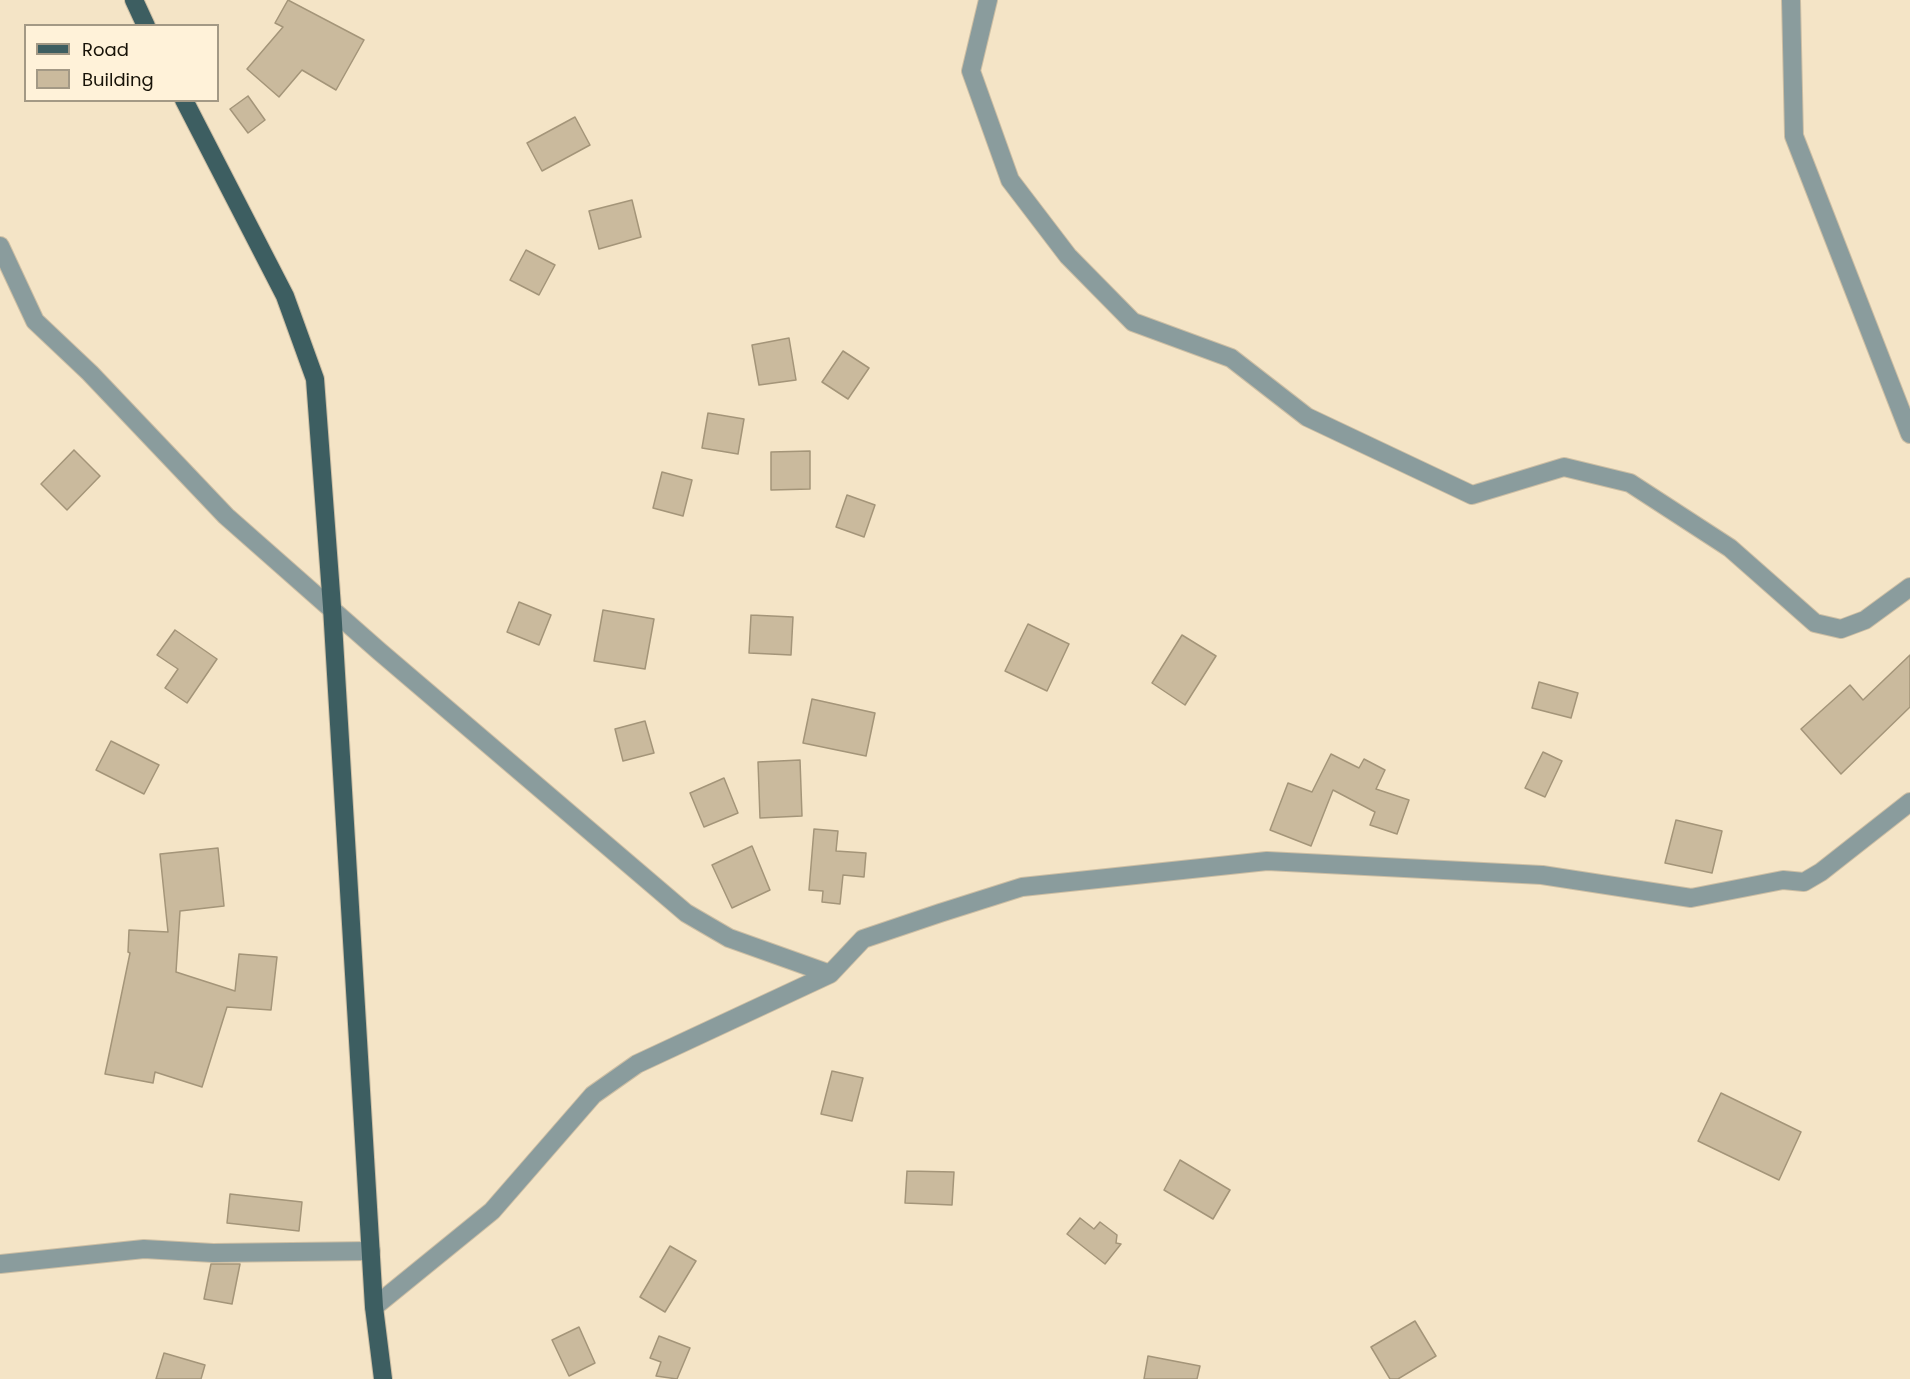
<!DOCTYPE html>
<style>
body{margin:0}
#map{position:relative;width:1910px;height:1379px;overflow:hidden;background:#f4e4c6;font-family:Poppins,sans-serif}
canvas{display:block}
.legend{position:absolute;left:24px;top:24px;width:195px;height:78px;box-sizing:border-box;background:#fff2d9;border:2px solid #a39985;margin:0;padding:8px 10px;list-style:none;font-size:18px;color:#181308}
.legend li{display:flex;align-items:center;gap:12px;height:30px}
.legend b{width:30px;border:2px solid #a39985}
</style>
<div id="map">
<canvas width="1910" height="1379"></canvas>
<ul class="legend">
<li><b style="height:8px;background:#3d5e61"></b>Road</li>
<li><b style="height:16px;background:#caba9d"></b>Building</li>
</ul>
</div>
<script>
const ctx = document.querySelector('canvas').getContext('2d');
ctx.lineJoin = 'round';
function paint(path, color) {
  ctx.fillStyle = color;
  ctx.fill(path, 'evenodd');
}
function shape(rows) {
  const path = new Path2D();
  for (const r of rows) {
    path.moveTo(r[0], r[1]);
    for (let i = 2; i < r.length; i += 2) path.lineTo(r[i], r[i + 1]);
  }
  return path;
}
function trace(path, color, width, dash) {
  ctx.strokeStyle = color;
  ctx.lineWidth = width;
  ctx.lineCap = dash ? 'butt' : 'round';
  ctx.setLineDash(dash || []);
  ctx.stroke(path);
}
const building = shape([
 [288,0,364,40,336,90,302,70,279,97,247,69,283,27,275,23,288,0],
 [248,96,265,120,248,133,230,109,248,96],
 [575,117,590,145,542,171,527,143,575,117],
 [632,200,641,237,599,249,589,211,632,200],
 [526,250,555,265,539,295,510,280,526,250],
 [789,338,796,380,759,385,752,345,789,338],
 [843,351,869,368,848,399,822,382,843,351],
 [708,413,744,419,738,454,702,448,708,413],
 [74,450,100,476,67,510,41,484,74,450],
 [810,451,810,489,771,490,771,452,810,451],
 [662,472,692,480,683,516,653,508,662,472],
 [847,495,875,505,864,537,836,527,847,495],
 [519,602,551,615,539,645,507,632,519,602],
 [603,610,654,619,645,669,594,661,603,610],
 [751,615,793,617,791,655,749,653,751,615],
 [1028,624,1069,644,1047,691,1005,671,1028,624],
 [175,630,217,659,187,703,165,688,178,669,157,655,175,630],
 [1182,635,1216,656,1185,705,1152,683,1182,635],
 [1910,655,1910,707,1841,774,1801,729,1850,685,1863,700,1910,655],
 [1539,682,1578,693,1571,718,1532,708,1539,682],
 [812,699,875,713,866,756,803,743,812,699],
 [645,721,654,753,623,761,615,729,645,721],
 [111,741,159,765,144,794,96,770,111,741],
 [1543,752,1562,761,1545,797,1525,788,1543,752],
 [1331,754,1359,768,1364,759,1385,770,1376,789,1409,800,1397,834,1370,825,1375,812,1333,790,1311,846,1270,830,1288,783,1312,792,1331,754],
 [800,760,802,816,760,818,758,762,800,760],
 [724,778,738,813,704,827,690,793,724,778],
 [1676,820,1722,831,1712,873,1665,863,1676,820],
 [814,829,838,831,836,851,866,853,864,877,843,875,840,904,822,902,823,891,809,890,814,829],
 [752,846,770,890,732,908,712,865,752,846],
 [218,848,224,906,180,911,176,972,235,991,239,954,277,957,271,1010,227,1007,202,1087,155,1072,153,1083,105,1074,130,953,128,952,129,930,168,932,160,854,218,848],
 [832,1071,863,1078,852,1121,821,1114,832,1071],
 [1721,1093,1801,1132,1779,1180,1698,1141,1721,1093],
 [1180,1160,1230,1190,1213,1219,1164,1190,1180,1160],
 [907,1171,954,1172,952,1205,905,1203,907,1171],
 [230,1194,302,1202,299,1231,227,1223,230,1194],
 [1080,1218,1094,1229,1100,1222,1117,1235,1116,1243,1121,1244,1105,1264,1067,1234,1080,1218],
 [670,1246,696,1261,665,1312,640,1297,670,1246],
 [211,1264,240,1264,232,1304,204,1299,211,1264],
 [1415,1321,1436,1356,1398,1379,1390,1379,1371,1347,1415,1321],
 [579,1327,595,1363,569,1376,552,1340,579,1327],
 [659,1336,690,1348,677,1379,656,1376,661,1362,650,1358,659,1336],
 [164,1353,205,1365,201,1379,156,1379,164,1353],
 [1148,1356,1200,1366,1197,1379,1144,1379,1148,1356]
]);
const street = shape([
 [988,0,971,71,1010,180,1068,256,1133,322,1231,358,1307,417,1472,495,1564,467,1630,483,1730,548,1815,623,1841,629,1865,620,1910,587],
 [1791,0,1794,136,1910,434],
 [0,246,35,321,90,373,226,516,379,651,686,913,729,938,830,974],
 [0,1264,144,1249,213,1253,371,1251],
 [374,1307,492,1211,593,1095,637,1064,830,974,863,939,940,913,1022,887,1267,861,1542,875,1691,898,1783,880,1804,882,1821,872,1910,802]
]);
const primary = shape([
 [134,0,146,26],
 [184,100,285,296,315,379,332,607,374,1307,383,1379]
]);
paint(building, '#caba9d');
trace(building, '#a49579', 1.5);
trace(street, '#ccbea4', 20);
trace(primary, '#ccbea4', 20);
trace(street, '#8a9c9d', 18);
trace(primary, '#3d5e61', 18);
</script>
